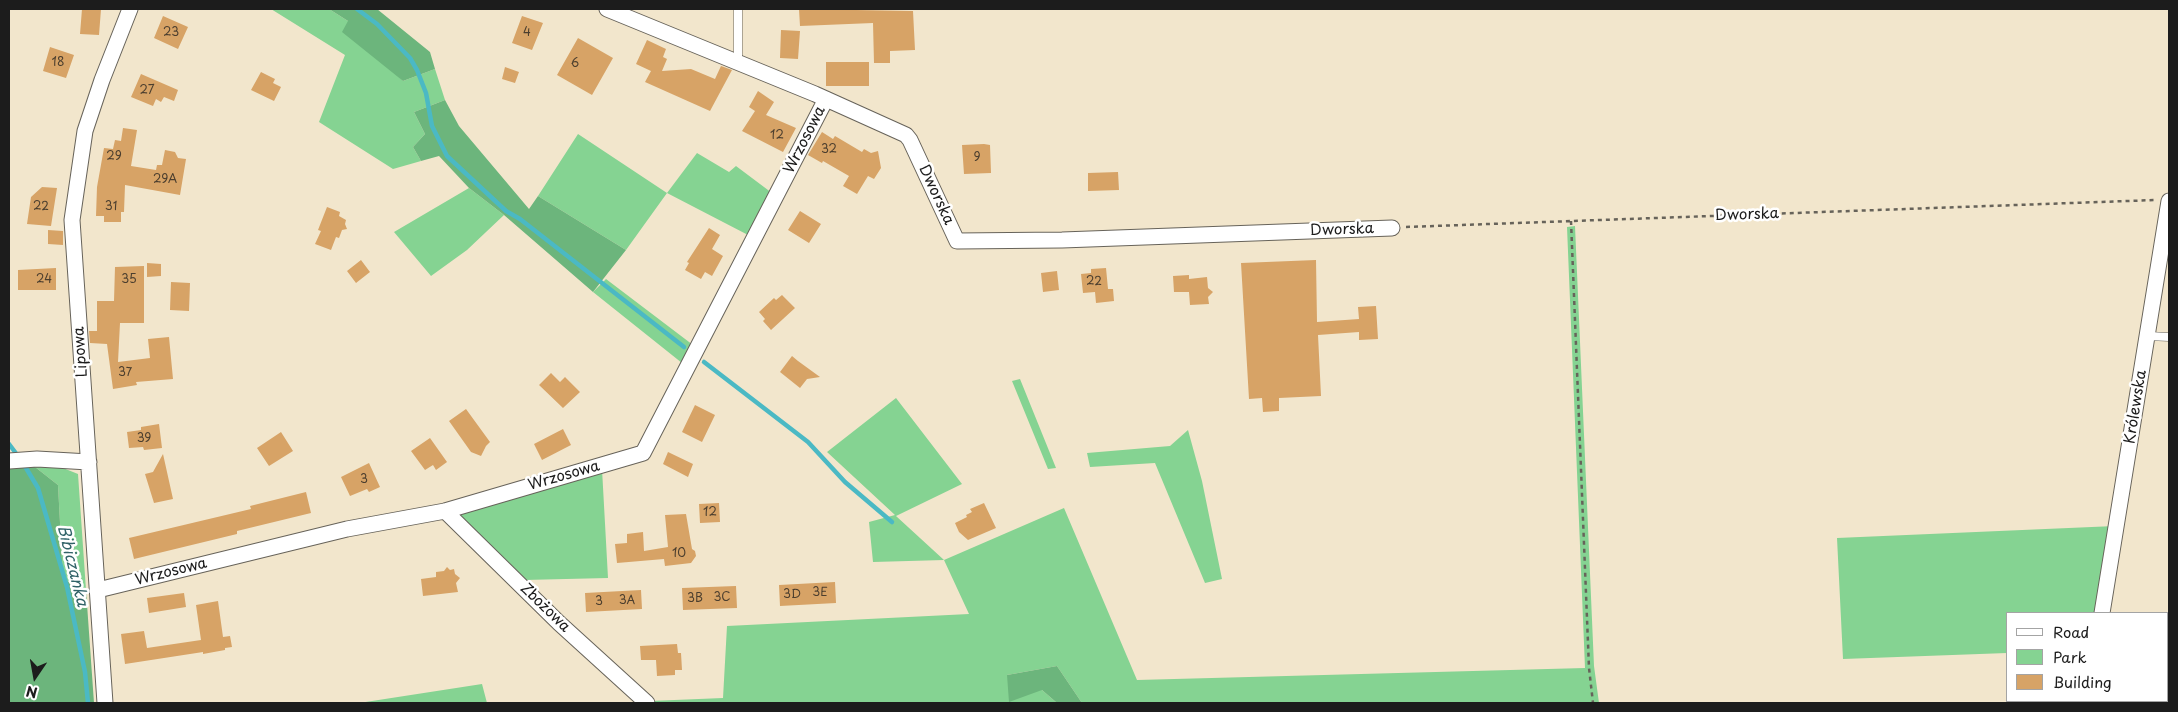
<!DOCTYPE html>
<meta charset="utf-8">
<style>
body{margin:0}
#map{position:relative;width:2178px;height:712px;overflow:hidden;background:#f2e6cc;font-family:"Playpen Sans",sans-serif}
canvas{display:block}
.frame{position:absolute;inset:0;border:10px solid #1c1c1c;pointer-events:none}
.legend{position:absolute;left:2006px;top:612px;width:162px;height:90px;box-sizing:border-box;background:#fff;border:1px solid #a4a4a4;margin:0;padding:6px 9px;list-style:none;font-size:15px;color:#1c1c1c}
.legend li{display:flex;align-items:center;gap:10px;height:25px}
.legend b{width:25px;border:1px solid #a4a4a4}
.north{position:absolute;left:10px;top:652px;width:50px;height:50px;-webkit-text-stroke:4px #fff;paint-order:stroke;rotate:192deg;font-size:14px;font-weight:700;line-height:20px;text-align:center;color:#1c1c1c}
.north::after{content:'';display:block;margin:auto;width:18px;height:22px;background:#1c1c1c;clip-path:polygon(50% 0,100% 100%,50% 72%,0 100%)}
</style>
<div id="map">
<canvas width="2178" height="712"></canvas>
<div class="frame"></div>
<ul class="legend">
<li><b style="height:6px;background:#fff"></b>Road</li>
<li><b style="height:14px;background:#85d392"></b>Park</li>
<li><b style="height:14px;background:#d7a366"></b>Building</li>
</ul>
<div class="north">N</div>
</div>
<script>
const ctx = document.querySelector('canvas').getContext('2d');
ctx.lineJoin = 'round';
function paint(path, color) {
  ctx.fillStyle = color;
  ctx.fill(path, 'evenodd');
}
function shape(rows) {
  const path = new Path2D();
  for (const r of rows) {
    path.moveTo(r[0], r[1]);
    for (let i = 2; i < r.length; i += 2) path.lineTo(r[i], r[i + 1]);
  }
  return path;
}
function trace(path, color, width, dash) {
  ctx.strokeStyle = color;
  ctx.lineWidth = width;
  ctx.lineCap = dash ? 'butt' : 'round';
  ctx.setLineDash(dash || []);
  ctx.stroke(path);
}
function write(font, color, halo, rows, align = 'center') {
  ctx.font = font + ' "Playpen Sans",sans-serif';
  ctx.lineWidth = 5;
  ctx.setLineDash([]);
  ctx.textBaseline = 'middle';
  ctx.strokeStyle = halo;
  ctx.fillStyle = color;
  for (const [text, x, y, turn = 0] of rows) {
    ctx.save();
    ctx.translate(x, y);
    ctx.rotate((+turn || 0) * Math.PI / 180);
    ctx.textAlign = isNaN(turn) ? turn : align;
    if (halo) ctx.strokeText(text, 0, 0);
    ctx.fillText(text, 0, 0);
    ctx.restore();
  }
}
const green = shape([
 [271,9,329,9,348,21,403,81,435,69,445,100,414,112,425,134,413,147,421,161,393,169,319,122,345,55],
 [578,134,667,193,697,153,729,172,736,166,772,193,750,236,667,193,626,250,538,196],
 [469,188,504,215,467,250,431,276,394,232],
 [1575,226,1594,666,1599,703,1082,703,1057,666,1007,675,1042,690,1057,703,652,703,650,701,723,698,727,626,969,614,944,560,873,562,869,522,895,515,827,452,896,398,962,484,896,516,944,560,1064,508,1137,680,1585,668,1567,227],
 [606,279,693,345,682,363,593,292],
 [1020,379,1056,468,1048,469,1012,381],
 [1188,430,1202,481,1222,579,1205,583,1155,463,1090,467,1087,453,1170,446],
 [30,463,58,466,78,474,86,590,63,579,58,485],
 [602,469,608,578,524,580,460,516,463,508],
 [2115,526,2097,613,2007,613,2007,653,1843,659,1837,538],
 [482,684,487,703,359,703],
 [2167,685,2169,686,2169,703,2087,703,2087,701,2167,701]
]);
const forest = shape([
 [329,9,377,9,430,52,435,69,403,81,342,32,348,21],
 [445,100,459,126,529,209,538,196,626,250,593,292,504,215,469,188,439,156,421,161,413,147,425,134,414,112],
 [30,463,58,485,63,579,86,590,94,703,9,703,9,468],
 [1057,666,1082,703,1057,703,1042,690,1009,702,1007,675]
]);
const stream = shape([
 [357,9,377,24,410,58,417,70,426,93,432,126,447,156,506,211,520,219,684,347],
 [704,362,808,442,845,482,892,522],
 [9,444,18,456],
 [23,463,38,488,67,587,85,672,88,703]
]);
const building = shape([
 [82,9,101,9,99,35,80,34],
 [799,9,913,11,915,50,890,51,890,63,874,63,873,23,800,26],
 [163,16,188,27,178,49,154,38],
 [522,16,543,23,532,50,512,43],
 [781,30,800,31,798,59,780,58],
 [578,38,613,58,592,95,557,75],
 [647,40,666,49,663,57,667,59,662,71,691,69,715,79,721,66,732,70,710,111,645,82,651,71,636,64],
 [50,47,74,55,66,78,43,71],
 [826,62,869,62,869,86,826,86],
 [505,67,519,72,515,83,502,79],
 [261,72,275,79,273,83,281,87,274,101,251,90],
 [141,74,178,90,174,101,164,97,161,102,156,99,153,106,131,97],
 [758,91,774,102,766,115,796,128,783,152,742,131,755,111,749,107],
 [123,128,137,130,131,166,156,170,157,165,162,165,165,150,175,152,178,158,186,159,180,195,125,185,124,212,121,212,121,222,104,222,104,216,96,216,97,187,104,148,113,149,115,140,121,141],
 [822,132,833,139,835,136,862,152,864,149,871,153,878,151,881,168,874,179,868,176,857,194,843,186,849,176,823,161,822,163,808,155],
 [984,144,990,145,991,173,964,174,962,145],
 [1118,172,1119,190,1088,191,1088,173],
 [42,187,57,188,51,226,27,224,31,197],
 [327,207,340,212,339,216,346,220,345,224,347,229,342,230,339,238,336,237,331,250,315,244,321,231,318,230],
 [800,211,821,224,809,243,788,230],
 [709,228,720,235,712,249,723,256,712,276,705,272,701,279,685,270,689,263,687,262],
 [48,230,63,231,63,245,48,244],
 [361,260,370,272,356,283,347,271],
 [1316,260,1317,322,1359,319,1358,307,1376,306,1378,339,1359,340,1359,332,1318,335,1321,396,1279,398,1279,411,1263,412,1262,398,1249,399,1241,263],
 [147,263,161,264,161,276,147,277],
 [144,266,144,323,120,323,118,362,150,358,148,339,169,337,173,379,136,382,137,385,113,389,107,344,90,343,89,331,97,331,97,301,114,301,115,267],
 [56,268,56,290,18,290,18,270],
 [1106,268,1108,289,1113,289,1114,301,1096,303,1095,292,1083,293,1081,274,1091,273,1091,269],
 [1057,271,1059,290,1043,292,1041,273],
 [1189,275,1189,279,1207,277,1208,288,1213,292,1208,297,1209,304,1190,305,1189,292,1174,292,1173,276],
 [171,282,190,283,189,311,170,310],
 [782,295,795,308,771,330,763,321,765,319,759,312,774,298,776,300],
 [792,356,798,361,820,377,807,379,800,388,780,372],
 [551,373,560,382,565,377,580,392,563,408,539,385],
 [695,405,715,415,702,442,682,432],
 [466,409,490,442,486,446,481,456,471,452,449,421],
 [159,424,162,448,144,450,143,447,129,448,127,432,141,430,141,427],
 [563,429,571,445,542,460,534,444],
 [281,432,293,451,269,466,257,448],
 [430,438,447,462,436,470,433,465,425,470,411,451],
 [668,452,693,464,688,477,663,464],
 [163,454,173,499,154,503,145,474,153,472],
 [369,463,380,487,369,492,367,489,350,496,341,477],
 [306,492,311,513,237,531,237,534,134,559,129,538,251,509,250,506],
 [719,503,720,522,700,523,699,504],
 [984,503,996,528,968,540,959,532,955,523,967,517,966,515,972,512,970,509],
 [686,514,692,549,695,551,696,556,691,563,665,566,664,559,617,563,615,544,627,543,627,534,643,532,644,551,668,547,665,515],
 [447,567,450,570,454,569,455,574,460,578,456,583,458,592,423,596,421,579,436,577,436,572,444,571],
 [835,582,836,603,780,606,779,585],
 [736,586,737,608,683,610,682,588],
 [641,590,642,609,586,612,585,593],
 [184,593,186,607,149,613,147,598],
 [218,601,223,637,230,636,232,647,225,648,225,650,203,654,203,652,125,664,121,634,144,631,147,648,201,640,196,605],
 [677,644,678,653,681,653,682,670,675,670,675,675,657,676,656,660,641,660,640,646]
]);
const path = shape([
 [1571,221,1589,668,1593,703],
 [1406,227,2155,200],
 [2167,682,2169,682]
]);
const lane = shape([
 [738,62,738,9],
 [2148,336,2169,337]
]);
const street = shape([
 [607,9,815,94,906,135,910,140,957,241,1062,240,1392,228],
 [9,461,37,459,89,462],
 [445,511,559,623,647,703],
 [98,590,347,529,445,511,643,453,826,99],
 [2102,613,2169,201],
 [105,703,72,220,85,131,102,80,130,9],
 [2079,703,2080,701]
]);
const numberNames = [
 ["23",171,33],
 ["4",527,33],
 ["18",58,63],
 ["6",575,64],
 ["27",147,91],
 ["12",777,136],
 ["32",829,150],
 ["29",114,157],
 ["9",977,158],
 ["29A",165,180],
 ["22",41,207],
 ["31",111,207],
 ["24",44,280],
 ["35",129,280],
 ["22",1094,282],
 ["37",125,373],
 ["39",144,439],
 ["3",364,480],
 ["12",710,513],
 ["10",679,554],
 ["3E",820,593],
 ["3D",792,595],
 ["3C",722,598],
 ["3B",695,599],
 ["3A",627,601],
 ["3",599,602]
];
const streetNames = [
 ["Wrzosowa",805,140,-63],
 ["Dworska",936,195,65],
 ["Dworska",1747,215,-2],
 ["Dworska",1342,230,-2],
 ["Lipowa",81,352,-94],
 ["Królewska",2136,407,-81],
 ["Wrzosowa",564,476,-16],
 ["Wrzosowa",171,572,-14],
 ["Zbożowa",545,608,44]
];
const waterNames = [
 ["Bibiczanka",72,566,76]
];
paint(green, '#85d392');
paint(forest, '#6cb57c');
trace(stream, '#4bb9c4', 4.5);
paint(building, '#d7a366');
trace(lane, '#67635a', 9);
trace(street, '#67635a', 17);
trace(path, '#67635a', 2.5, [4, 4]);
trace(lane, '#fff', 8);
trace(street, '#fff', 15);
write('12px', '#4b3e2e', null, numberNames);
write('15px', '#1c1c1c', '#fff', streetNames);
write('italic 16px', '#316368', '#fff', waterNames);
</script>
